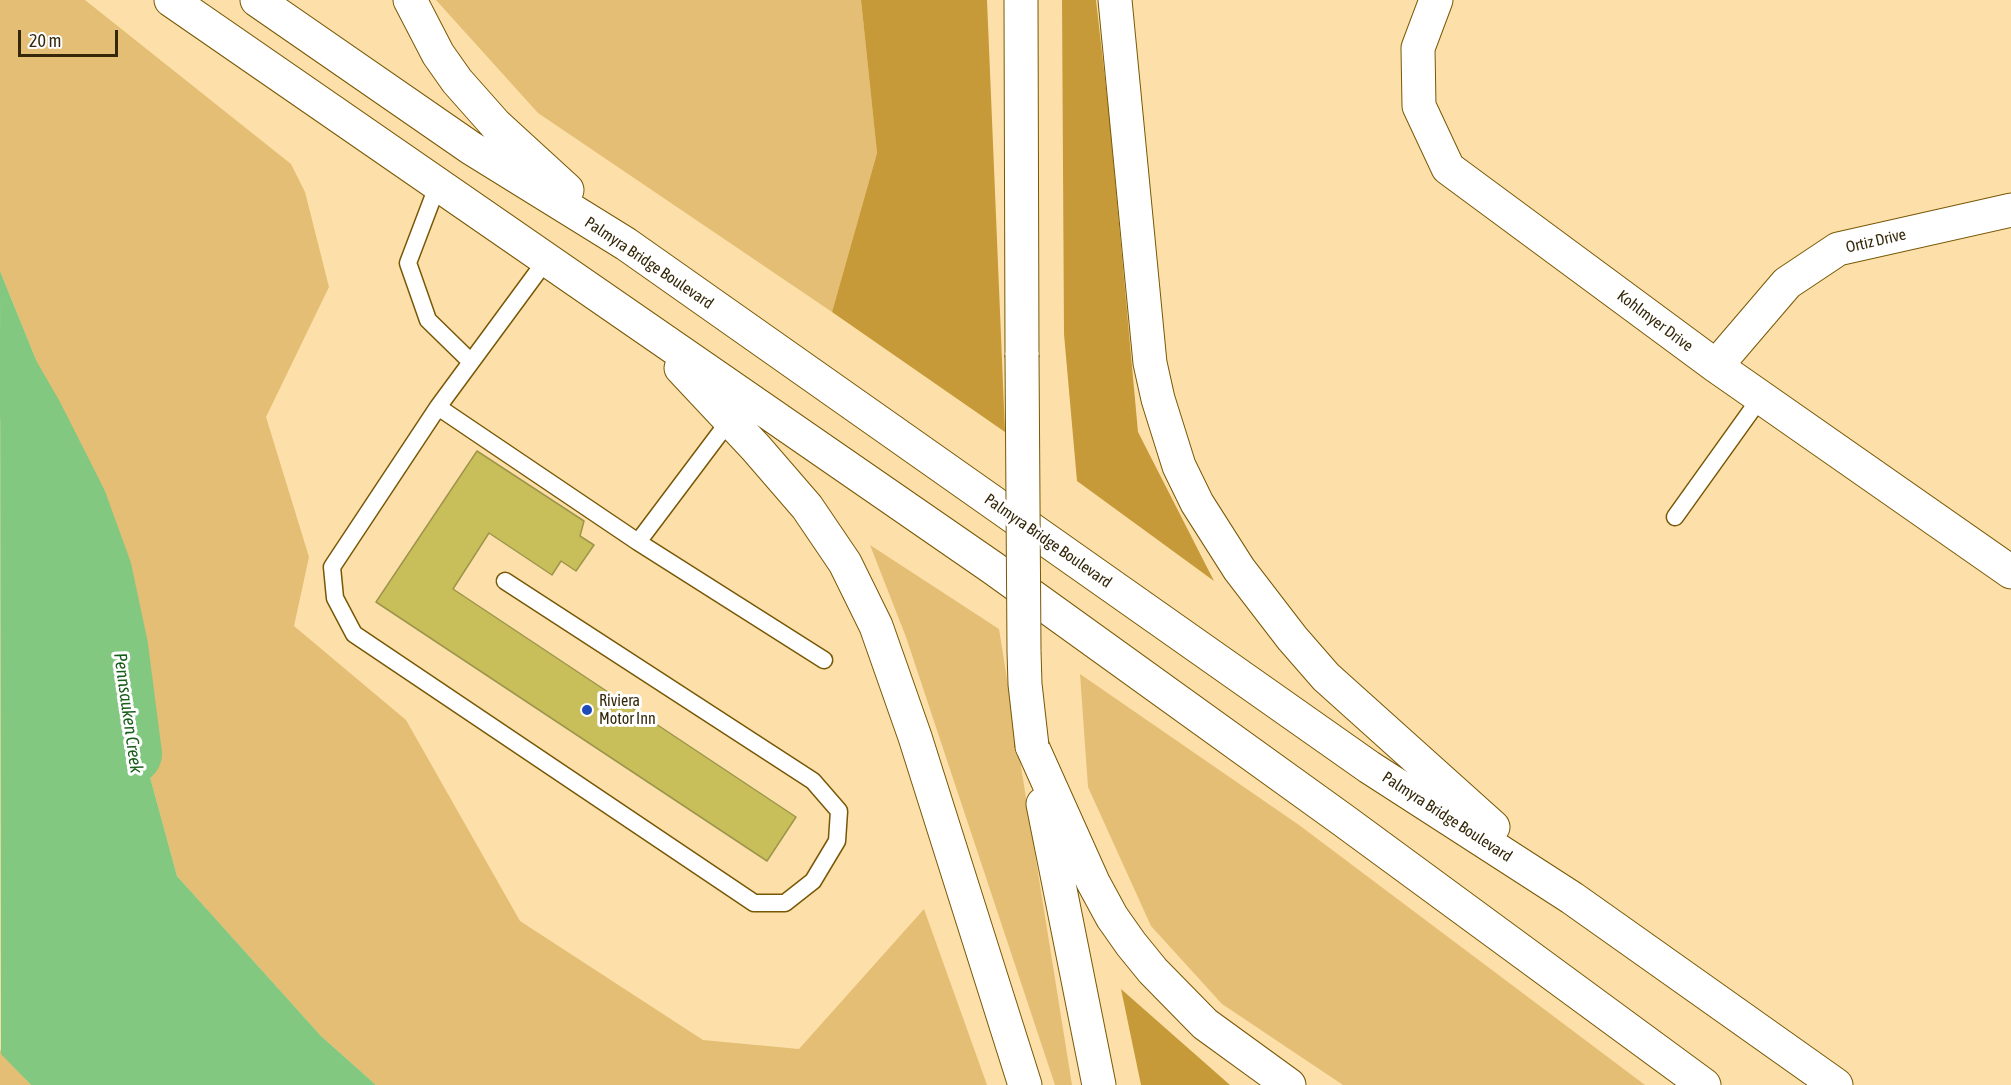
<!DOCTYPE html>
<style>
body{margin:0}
#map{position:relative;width:2011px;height:1085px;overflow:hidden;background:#fde0a9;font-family:"Asap Condensed",sans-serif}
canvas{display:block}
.scale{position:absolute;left:18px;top:30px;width:100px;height:27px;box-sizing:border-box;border:3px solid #352709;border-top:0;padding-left:8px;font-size:18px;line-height:21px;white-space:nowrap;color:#352709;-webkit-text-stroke:4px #fff;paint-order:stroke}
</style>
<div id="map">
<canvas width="2011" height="1085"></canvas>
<div class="scale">20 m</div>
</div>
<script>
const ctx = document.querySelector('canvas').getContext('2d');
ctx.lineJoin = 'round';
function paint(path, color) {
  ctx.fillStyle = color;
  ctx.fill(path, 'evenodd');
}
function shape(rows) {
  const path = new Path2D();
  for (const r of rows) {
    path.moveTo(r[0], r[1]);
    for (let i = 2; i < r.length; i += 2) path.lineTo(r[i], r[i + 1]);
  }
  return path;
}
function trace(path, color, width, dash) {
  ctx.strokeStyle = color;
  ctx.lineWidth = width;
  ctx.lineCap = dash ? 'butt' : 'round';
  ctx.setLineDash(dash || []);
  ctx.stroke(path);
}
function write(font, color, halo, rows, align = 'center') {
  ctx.font = font + ' "Asap Condensed",sans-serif';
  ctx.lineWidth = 6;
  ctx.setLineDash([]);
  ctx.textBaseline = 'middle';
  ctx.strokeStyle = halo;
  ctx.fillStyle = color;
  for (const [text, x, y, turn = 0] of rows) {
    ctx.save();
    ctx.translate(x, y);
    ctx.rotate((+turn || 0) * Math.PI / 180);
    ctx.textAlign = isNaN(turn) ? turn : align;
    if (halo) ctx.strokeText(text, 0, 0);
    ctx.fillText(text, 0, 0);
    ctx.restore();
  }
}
const green = shape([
 [0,0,85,0,291,164,305,192,329,287,266,417,309,557,294,626,406,720,520,921,703,1040,799,1049,924,909,987,1085,376,1085,321,1036,177,876,94,572,56,409,0,271],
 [436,0,861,0,877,153,832,312,538,113],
 [870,545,999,629,1072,1085,1055,1085,906,637],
 [1080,674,1299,825,1645,1085,1343,1085,1222,1004,1151,926,1088,787],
 [0,1049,2,1054,31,1085,0,1085]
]);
const forest = shape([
 [861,0,987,0,1005,432,832,312,877,153],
 [1062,0,1096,0,1109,114,1138,432,1214,581,1077,481,1064,334],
 [1121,989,1230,1085,1141,1085]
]);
const water = shape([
 [0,271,56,409,94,572,177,876,321,1036,376,1085,31,1085,1,1054]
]);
const river = shape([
 [0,358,33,415,77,502,102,571,118,646,132,754]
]);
const building = shape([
 [477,451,584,521,580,536,594,545,576,571,561,561,552,575,489,533,453,589,796,817,767,861,376,602,477,451]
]);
const service = shape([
 [438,184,408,263,428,320,471,362],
 [547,259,438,407,638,542,824,660],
 [438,407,332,567,335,598,354,634,754,903,785,903,813,881,837,841,839,811,813,781,505,581],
 [1675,517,1761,397],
 [638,542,729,421]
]);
const minor = shape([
 [1436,0,1418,48,1419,106,1448,168,1716,366,2011,572],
 [1716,366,1787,283,1838,249,2011,210]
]);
const trunk = shape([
 [171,0,993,568,1343,820,1704,1085],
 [257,0,471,148,626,244,1369,767,1572,898,1836,1085],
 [410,0,438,54,457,81,496,125,567,190],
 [1021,0,1022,355],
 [1115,0,1150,363,1158,399,1179,466,1197,503,1239,569,1292,638,1326,677,1493,827],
 [681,368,756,448,807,507,845,563,876,626,915,737,1025,1085],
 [1032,746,1093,882,1112,917,1131,944,1153,971,1205,1024,1289,1085],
 [1043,804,1099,1085]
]);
const trunkBridge = shape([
 [1022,355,1024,651,1025,684,1032,746]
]);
const markers = [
 [587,710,6,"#1d4bb8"]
];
const streetNames = [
 ["Ortiz Drive",1876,241,-13],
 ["Palmyra Bridge Boulevard",649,263,34],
 ["Kohlmyer Drive",1655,321,37],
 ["Palmyra Bridge Boulevard",1048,541,35],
 ["Palmyra Bridge Boulevard",1447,817,33]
];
const poiNames = [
 ["Riviera",599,701],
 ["Motor Inn",599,719]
];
const waterNames = [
 ["Pennsauken Creek",128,713,82]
];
paint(green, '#e3be74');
paint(forest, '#c69a39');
paint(water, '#82c880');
trace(river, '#82c880', 60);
paint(building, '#c9bf5a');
trace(building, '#9d954b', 1.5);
trace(service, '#785806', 19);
trace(minor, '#785806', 35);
trace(trunk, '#785806', 35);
trace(service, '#fff', 16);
trace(minor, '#fff', 33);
trace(trunk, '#fff', 33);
trace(trunkBridge, '#785806', 35, []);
trace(trunkBridge, '#fff', 33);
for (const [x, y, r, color] of markers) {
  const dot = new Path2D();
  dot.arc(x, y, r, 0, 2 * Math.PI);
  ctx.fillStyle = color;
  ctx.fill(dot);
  trace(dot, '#fff', 2);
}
write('16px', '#352709', '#fff', streetNames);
write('16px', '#352709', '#fff', poiNames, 'left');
write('italic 18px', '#185e1a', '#fff', waterNames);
</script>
